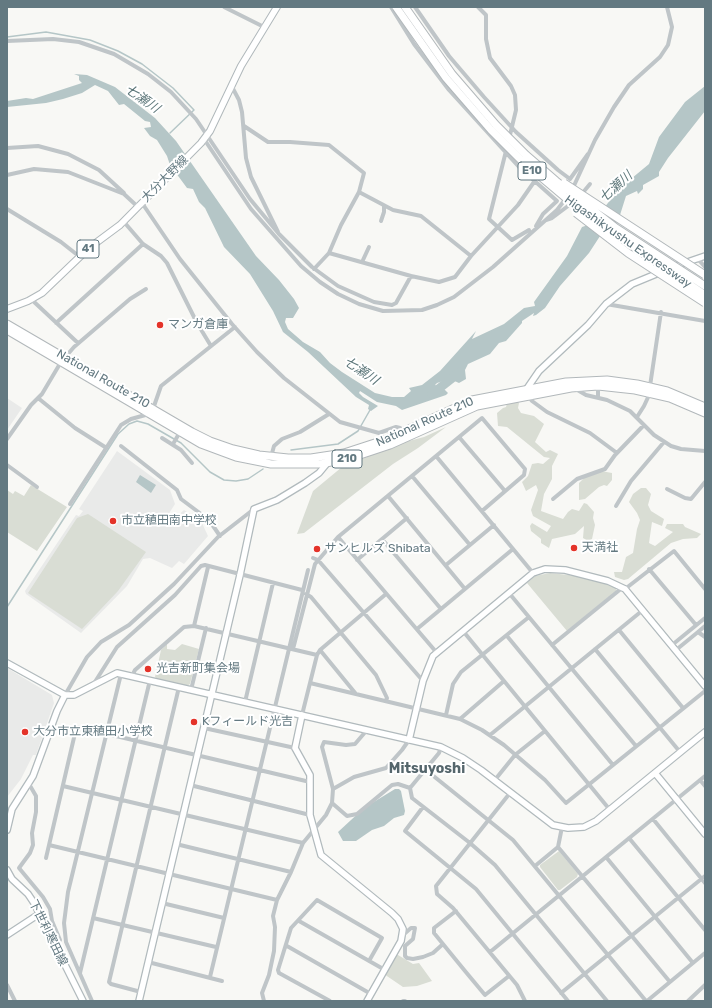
<!DOCTYPE html>
<meta charset="utf-8">
<style>
body{margin:0}
#map{position:relative;width:712px;height:1008px;overflow:hidden;background:#f8f8f5;font-family:Rubik,sans-serif}
canvas{display:block}
.frame{position:absolute;inset:0;border:8px solid #637981;pointer-events:none}
</style>
<div id="map">
<canvas width="712" height="1008"></canvas>
<div class="frame"></div>
</div>
<script>
const ctx = document.querySelector('canvas').getContext('2d');
ctx.lineJoin = 'round';
function paint(path, color) {
  ctx.fillStyle = color;
  ctx.fill(path, 'evenodd');
}
function shape(rows) {
  const path = new Path2D();
  for (const r of rows) {
    path.moveTo(r[0], r[1]);
    for (let i = 2; i < r.length; i += 2) path.lineTo(r[i], r[i + 1]);
  }
  return path;
}
function trace(path, color, width, dash) {
  ctx.strokeStyle = color;
  ctx.lineWidth = width;
  ctx.lineCap = dash ? 'butt' : 'round';
  ctx.setLineDash(dash || []);
  ctx.stroke(path);
}
function write(font, color, halo, rows, align = 'center') {
  ctx.font = font + ' Rubik,"Noto Sans JP",sans-serif';
  ctx.lineWidth = 4;
  ctx.setLineDash([]);
  ctx.textBaseline = 'middle';
  ctx.strokeStyle = halo;
  ctx.fillStyle = color;
  for (const [text, x, y, turn = 0] of rows) {
    ctx.save();
    ctx.translate(x, y);
    ctx.rotate((+turn || 0) * Math.PI / 180);
    ctx.textAlign = isNaN(turn) ? turn : align;
    if (halo) ctx.strokeText(text, 0, 0);
    ctx.fillText(text, 0, 0);
    ctx.restore();
  }
}
const built = shape([
 [7,398,22,408,7,430],
 [117,451,170,490,175,504,168,515,174,519,184,510,201,521,208,536,184,564,179,561,172,568,150,558,143,559,127,586,81,633,26,594,25,591,76,515,79,516,83,511,79,509],
 [7,668,52,695,54,703,36,755,33,755,21,779,7,797]
]);
const green = shape([
 [516,400,519,403,518,408,521,413,534,416,544,424,535,442,546,452,550,450,558,454,552,466,552,479,544,494,541,511,563,519,568,512,572,509,579,511,584,503,587,504,594,512,593,518,595,525,592,539,588,541,583,538,584,526,575,534,552,539,549,548,541,543,541,539,531,531,530,526,532,523,547,532,551,526,533,516,531,510,538,490,536,485,526,491,522,482,528,476,532,464,538,463,543,464,550,458,544,457,507,427,498,426,497,413,503,408,506,407,507,403],
 [446,427,418,448,393,464,304,533,297,534,313,491,342,467,405,442,424,437],
 [601,471,612,473,612,480,607,486,604,485,599,487,585,499,579,500,579,483,586,476],
 [31,485,67,507,37,551,7,532,7,490,13,494,15,491,24,496],
 [641,488,646,488,651,494,648,505,651,511,664,519,662,526,652,522,649,543,655,546,673,532,665,528,667,524,683,524,685,527,701,534,697,538,683,539,671,543,628,579,624,580,615,577,614,572,622,572,626,557,633,553,637,529,640,520,637,513,629,502,633,494],
 [88,514,146,552,118,591,82,629,28,593,77,518],
 [550,573,578,576,603,583,616,588,616,591,567,631,527,583,535,576],
 [167,644,167,649,175,650,182,644,199,649,190,684,187,686,157,679,155,677,161,650],
 [559,851,578,874,577,877,560,890,558,890,540,867,540,865],
 [393,952,413,964,419,963,432,981,417,986,403,987,381,972]
]);
const water = shape([
 [74,74,87,75,115,87,155,118,176,141,256,256,279,280,294,299,299,308,293,318,286,318,285,322,288,329,303,342,320,352,330,363,342,372,375,393,392,397,404,397,411,391,409,388,422,385,440,371,476,331,472,339,504,324,524,308,535,306,534,302,567,256,582,227,591,224,620,188,649,164,659,137,685,102,705,86,705,111,668,158,659,172,659,176,643,185,643,189,638,194,637,191,626,196,620,215,602,233,589,253,560,286,545,308,536,315,533,316,534,313,522,321,522,323,506,341,499,343,490,354,468,364,465,370,466,379,459,383,450,379,437,383,435,385,444,389,448,393,446,395,402,410,396,406,377,402,360,391,359,393,363,397,378,406,371,411,368,409,369,405,356,397,308,352,283,332,273,311,250,274,224,247,205,208,199,202,193,189,187,188,170,165,167,156,157,140,150,136,144,128,151,127,150,122,145,121,124,104,119,105,108,91,95,85,82,93,63,99,46,103,7,107,7,101,26,98,33,99,82,83,79,80,79,76],
 [140,475,156,485,151,493,136,482],
 [395,789,399,789,401,791,405,811,404,815,394,818,384,826,372,830,356,841,343,841,338,832,364,808]
]);
const stream = shape([
 [7,37,46,32,90,40,118,51,142,64,173,88,194,110,170,133],
 [291,450,338,444,358,431,370,410],
 [7,607,118,434,129,424,137,421,148,424,181,443,210,472,224,480,236,481,248,479,263,469]
]);
const river = shape([
 [432,394,460,372]
]);
const street = shape([
 [224,7,264,27],
 [391,7,414,44,449,90,519,167,557,201,543,214,536,226],
 [415,7,449,56,484,97,516,132,558,170,570,179,588,154],
 [478,7,486,15,486,39,490,58,511,86,515,95,516,110,509,139],
 [7,41,53,39,79,42,114,54,148,74,171,92,196,119,250,199,279,234,312,267,338,286,374,302,392,305,396,303,411,276,329,253],
 [231,85,239,100,242,112,246,158,251,177,278,232],
 [244,126,268,142,290,142,329,145,364,173,359,192,341,225,329,253,314,269],
 [204,139,251,209,301,266,320,282,338,294,359,304,383,311,422,310,437,305,454,297,493,267,557,210,567,197],
 [7,148,38,146,68,154,99,170,124,193],
 [506,151,489,219,512,240,529,230],
 [7,175,34,169,68,172,124,194,138,207],
 [572,190,595,140,614,107,629,85,660,57,668,45,672,27,667,7],
 [359,192,393,210,421,216,471,256],
 [580,196,590,184],
 [142,203,180,259,232,324,257,352,284,378,340,422,379,433,396,427,400,428,403,431],
 [7,209,61,242,80,257],
 [546,220,552,218,572,203],
 [381,221,384,212,384,206],
 [124,222,143,244,161,256,167,263,197,323,211,346],
 [697,258,705,267],
 [363,260,369,247],
 [411,276,439,282,455,277,471,256,518,205,534,182],
 [32,300,78,343],
 [606,304,705,321],
 [56,323,143,244],
 [598,386,598,398],
 [650,386,661,312],
 [574,388,586,395,607,400,630,411,654,435,671,446,681,449,705,451],
 [527,395,532,401,547,412,590,433,617,453],
 [38,398,75,428,105,447],
 [153,409,161,386,235,327],
 [637,417,644,406,650,393],
 [459,437,505,491],
 [162,438,181,450,192,463],
 [7,439,31,405,42,394,61,362,74,347,130,299,146,289],
 [173,444,180,432],
 [121,446,177,490,181,499,209,520,220,536],
 [436,456,533,573],
 [271,457,274,446,282,439,300,432,329,414],
 [7,465,37,487],
 [412,476,470,545],
 [667,489,685,498,691,499,705,482],
 [388,496,465,589],
 [553,499,577,479,605,469,615,455,644,425],
 [70,504,121,425,131,419,149,414],
 [616,506,631,481,664,442],
 [338,537,437,653],
 [382,539,441,609],
 [313,558,318,560,423,681],
 [357,560,407,518],
 [446,565,494,525],
 [649,569,696,625],
 [625,589,674,551,705,589],
 [509,593,636,746],
 [306,594,311,597,376,675,387,698,386,701],
 [194,626,208,567],
 [417,629,513,549],
 [619,630,683,708],
 [463,631,610,810],
 [698,632,705,626],
 [507,636,613,765],
 [552,645,622,588],
 [672,645,705,618],
 [293,649,315,564,338,537,482,418,525,469,524,475,482,511],
 [595,649,680,752],
 [320,650,356,694],
 [676,650,698,632,705,637],
 [132,676,135,670,184,627,194,626,317,655],
 [310,683,460,719,482,730,504,745,545,780,566,803,705,691],
 [93,685,117,647,175,595,201,566,205,565,302,590],
 [191,690,206,628],
 [65,695,87,657,101,642,129,625,174,584,218,537,254,509],
 [245,702,273,583],
 [302,715,317,655,320,650,386,594],
 [446,715,453,684,461,672,529,617],
 [460,719,504,681],
 [204,728,295,748],
 [490,735,643,610],
 [441,747,439,753,410,788,412,798,470,843,495,865,607,1001],
 [426,770,513,840,646,1001],
 [700,780,705,786],
 [494,781,515,755,545,731],
 [29,784,36,796,36,812,32,833,33,845,30,853,19,868,43,897,50,909,52,921,60,940,53,947],
 [190,785,310,815],
 [63,786,303,843],
 [333,789,354,777,386,768,402,750,409,740],
 [510,793,436,886,437,894,453,908,517,985,525,1001],
 [332,803,347,816,357,814,392,785,398,784,410,788],
 [423,807,405,831,476,889,568,1001],
 [653,819,705,883],
 [629,838,705,930],
 [176,844,291,872],
 [49,845,277,900],
 [558,847,670,982],
 [606,857,693,963],
 [46,858,76,729,78,727,310,782],
 [535,866,558,847,562,827],
 [162,903,224,918],
 [456,911,434,928,434,933,465,971,485,995,509,976],
 [93,918,216,947],
 [299,921,385,970],
 [403,935,411,928,415,928,413,939,405,946,405,956,407,958,413,959,423,957,433,953,443,944],
 [287,946,371,994],
 [490,952,705,776],
 [148,962,222,981],
 [80,973,150,680],
 [210,977,308,570],
 [7,985,15,1001],
 [141,992,111,984,109,982,179,687],
 [561,993,705,876],
 [92,1001,66,942,64,923,68,892,121,674],
 [264,1001,262,993,269,975,274,951,275,927,273,916,277,900,291,872,303,843,326,815,332,803,333,789,322,747,324,742,346,745,355,744,367,730],
 [330,1001,279,973,278,970,291,928,317,900,382,938,369,961],
 [403,1001,405,1001],
 [647,1001,705,953],
 [688,1001,705,985]
]);
const secondary = shape([
 [673,267,705,256],
 [526,390,539,371,588,325,606,304,632,284,661,272],
 [7,663,65,695,57,711,33,776,12,809,7,830],
 [65,695,74,695,117,673,441,747,463,758,481,770,553,825,568,828,584,827,596,821,705,732],
 [302,715,295,748,310,775,310,815,321,855,392,913,398,919,403,929,401,941,367,1001],
 [409,740,423,681,433,656,533,573,545,569,565,570,608,581,625,589,705,686],
 [655,773,705,834],
 [7,870,12,879,28,894,34,903,83,1001],
 [7,935,39,914],
 [139,1001,240,575,254,509,277,500,305,483,319,473,329,461]
]);
const primary = shape([
 [7,309,28,301,42,293,89,248,120,225,201,143,210,131,241,66,277,7]
]);
const highway = shape([
 [7,324,192,432,210,441,233,449,259,455,288,458,311,458,344,453,387,439,472,400,566,382,607,380,637,384,667,391,705,407],
 [7,330,201,444,236,457,271,464,320,464,348,459,390,445,477,406,571,388,598,386,635,390,670,398,705,413]
]);
const highwayBridge = shape([
 [396,7,446,78,491,130,521,160,585,214,705,295],
 [405,7,452,74,496,125,526,155,556,181,616,228,705,286],
 [564,183,705,275],
 [576,213,628,253,705,303]
]);
const markers = [
 [160,325,4,"#e43329"],
 [113,521,4,"#e43329"],
 [574,548,4,"#e43329"],
 [317,549,4,"#e43329"],
 [148,669,4,"#e43329"],
 [194,722,4,"#e43329"],
 [25,732,4,"#e43329"]
];
const shields = [
 [532,171,28],
 [88,249,22],
 [347,459,30]
];
const shieldNames = [
 ["E10",532,171],
 ["41",88,249],
 ["210",347,459]
];
const streetNames = [
 ["大分大野線",165,179,-45],
 ["Higashikyushu Expressway",628,242,35],
 ["National Route 210",103,379,30],
 ["National Route 210",425,422,-24],
 ["下世利寒田線",48,933,64]
];
const poiNames = [
 ["マンガ倉庫",168,325],
 ["市立稙田南中学校",121,521],
 ["天満社",582,548],
 ["サンヒルズ Shibata",325,549],
 ["光吉新町集会場",156,669],
 ["Kフィールド光吉",202,722],
 ["大分市立東稙田小学校",33,732]
];
const waterNames = [
 ["七瀬川",142,99,35],
 ["七瀬川",616,187,-42],
 ["七瀬川",361,371,34]
];
const quarterNames = [
 ["Mitsuyoshi",427,769]
];
paint(built, '#e9eae9');
paint(green, '#d9ddd4');
paint(water, '#b5c6c7');
trace(stream, '#b5c6c7', 1.5);
trace(river, '#b5c6c7', 9);
trace(secondary, '#b1babd', 8);
trace(primary, '#b0b8bb', 8);
trace(highway, '#b2b8bb', 9);
trace(street, '#bfc5c8', 4);
trace(secondary, '#fff', 5.5);
trace(primary, '#fff', 6);
trace(highway, '#fff', 7);
trace(highwayBridge, '#b2b8bb', 9, []);
trace(highwayBridge, '#fff', 7);
for (const [x, y, r, color] of markers) {
  const dot = new Path2D();
  dot.arc(x, y, r, 0, 2 * Math.PI);
  ctx.fillStyle = color;
  ctx.fill(dot);
  trace(dot, '#fff', 1.5);
}
for (const [x, y, w] of shields) {
  const box = new Path2D();
  box.roundRect(x - w / 2, y - 9, w, 18, 3);
  ctx.fillStyle = '#fff';
  ctx.fill(box);
  trace(box, '#637981', 1);
}
write('bold 11px', '#637981', null, shieldNames);
write('12px', '#637981', '#fff', streetNames);
write('12px', '#637981', '#fff', poiNames, 'left');
write('italic 13px', '#5e787b', '#fff', waterNames);
write('bold 14px', '#55666c', '#fff', quarterNames);
</script>
